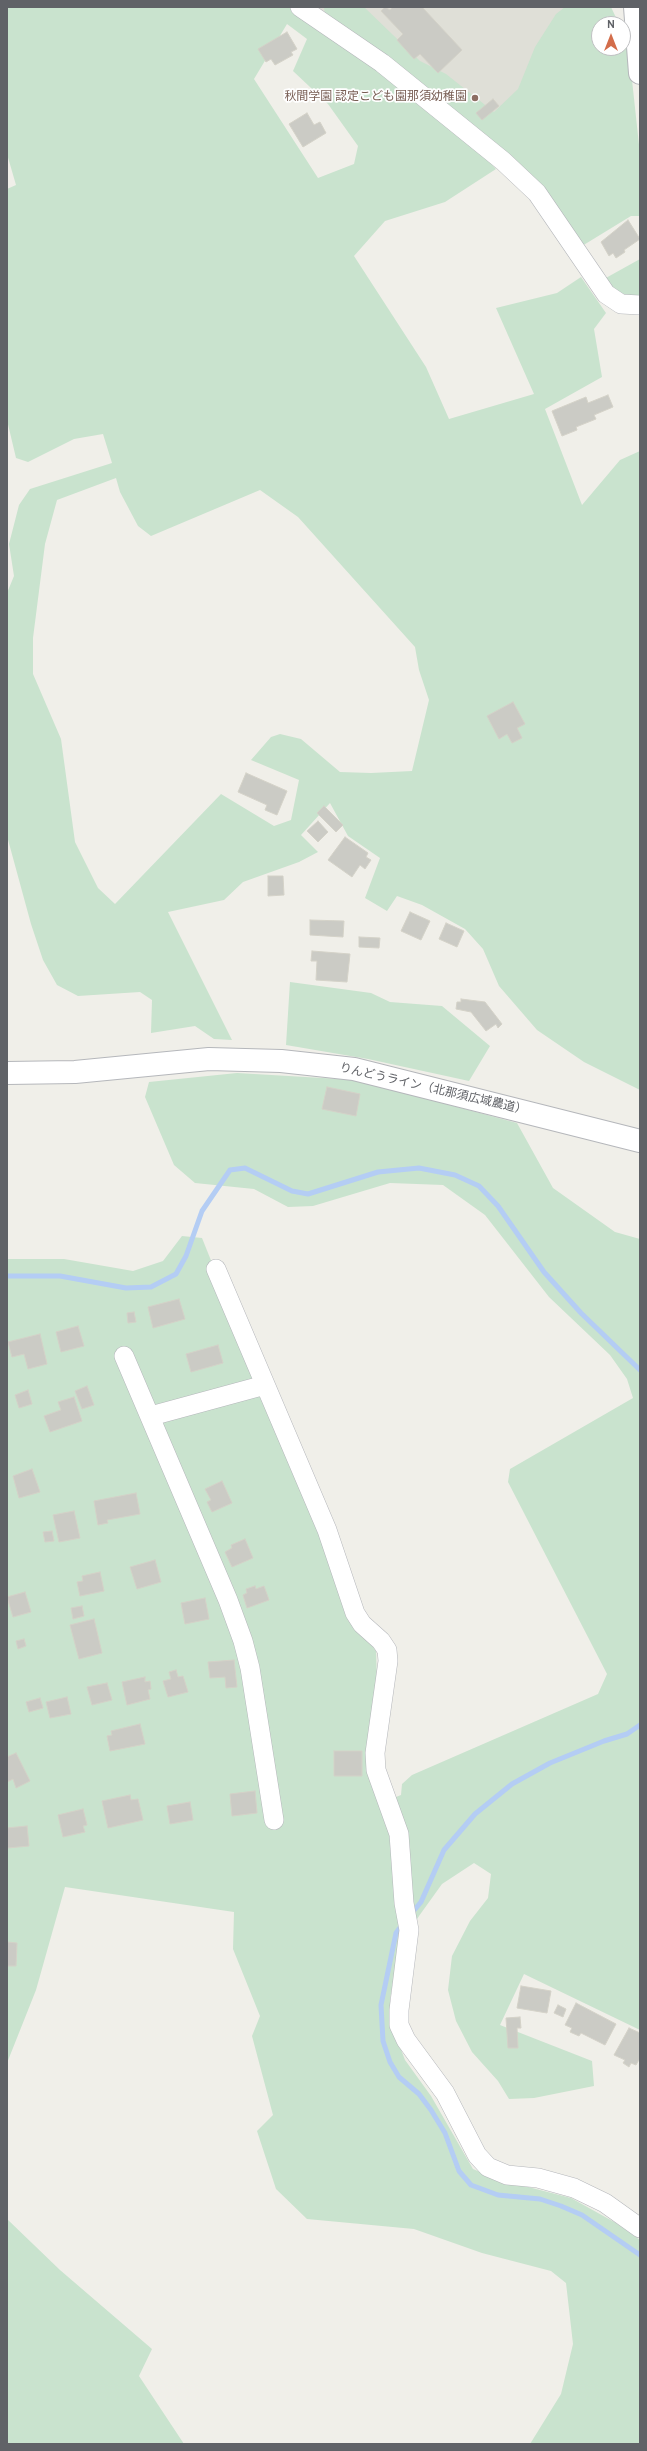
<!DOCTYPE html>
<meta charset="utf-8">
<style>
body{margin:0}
#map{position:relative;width:647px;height:2451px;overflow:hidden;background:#f0efe9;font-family:Overpass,sans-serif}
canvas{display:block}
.frame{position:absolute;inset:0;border:8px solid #606267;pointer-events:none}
.north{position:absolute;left:591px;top:16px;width:40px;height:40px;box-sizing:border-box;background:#fff;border:1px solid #bfc0c2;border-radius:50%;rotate:0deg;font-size:11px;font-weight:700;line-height:16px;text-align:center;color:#606267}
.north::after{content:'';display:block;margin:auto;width:14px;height:18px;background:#d36d4b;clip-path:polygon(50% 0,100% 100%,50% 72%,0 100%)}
</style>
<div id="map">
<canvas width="647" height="2451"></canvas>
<div class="frame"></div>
<div class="north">N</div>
</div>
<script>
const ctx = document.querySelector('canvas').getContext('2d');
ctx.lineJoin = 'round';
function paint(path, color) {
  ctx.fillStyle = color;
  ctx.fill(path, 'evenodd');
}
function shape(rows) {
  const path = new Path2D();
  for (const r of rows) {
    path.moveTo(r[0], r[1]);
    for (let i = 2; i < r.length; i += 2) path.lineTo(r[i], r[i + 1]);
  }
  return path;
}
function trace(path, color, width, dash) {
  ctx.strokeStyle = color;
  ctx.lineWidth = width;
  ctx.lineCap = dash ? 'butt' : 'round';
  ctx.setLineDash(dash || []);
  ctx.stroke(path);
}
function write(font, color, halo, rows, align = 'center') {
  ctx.font = font + ' Overpass,"Noto Sans JP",sans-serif';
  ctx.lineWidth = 3.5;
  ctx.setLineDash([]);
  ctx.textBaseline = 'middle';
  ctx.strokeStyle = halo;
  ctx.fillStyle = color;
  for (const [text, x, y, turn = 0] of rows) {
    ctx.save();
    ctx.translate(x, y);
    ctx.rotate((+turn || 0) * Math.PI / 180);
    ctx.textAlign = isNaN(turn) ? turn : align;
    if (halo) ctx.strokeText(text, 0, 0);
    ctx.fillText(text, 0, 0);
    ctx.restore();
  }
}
const education = shape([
 [319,7,608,7,478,133,322,15]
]);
const green = shape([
 [7,7,289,7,314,28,399,84,477,148,496,169,445,202,385,221,354,256,426,367,449,419,534,394,496,308,557,293,581,277,606,313,594,329,602,377,545,409,582,505,620,460,640,451,640,1090,584,1062,537,1030,499,986,483,949,465,929,422,905,397,896,387,911,365,898,380,858,348,836,330,803,301,835,318,852,299,862,243,882,224,900,168,912,232,1040,214,1039,195,1026,151,1033,152,1000,140,992,78,996,57,985,43,960,31,924,7,836,7,593,14,576,9,544,19,505,30,489,112,463,103,434,74,439,28,462,16,458,7,420,7,189,16,185,7,154],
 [287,24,307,39,293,71,328,104,358,146,354,164,318,178,254,79],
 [116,478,120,492,138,526,151,536,260,490,298,517,415,647,419,670,429,700,412,771,371,773,340,772,301,739,280,734,271,737,251,760,299,780,291,820,274,826,221,794,115,904,98,888,75,842,61,739,33,674,33,638,45,544,57,500],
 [324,7,364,7,420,61,446,74,494,112,518,89,535,47,556,14,565,7,611,7,619,24,599,24,599,48,623,48,623,33,628,43,640,154,640,216,631,216,582,246,545,196,325,15],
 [640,259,640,298,630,299,615,292,604,279],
 [290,982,371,993,390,1002,442,1006,490,1046,469,1081,368,1059,286,1045],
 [237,1073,357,1080,517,1123,553,1188,615,1232,640,1239,640,2030,524,1974,500,2025,592,2061,594,2086,534,2098,509,2099,498,2081,472,2052,456,2021,448,1990,452,1956,470,1921,488,1898,491,1874,474,1863,442,1884,419,1916,399,1950,390,1999,392,2026,405,2060,431,2096,473,2169,497,2179,571,2198,616,2223,640,2240,640,2444,530,2444,561,2394,573,2344,566,2283,551,2271,482,2253,414,2229,307,2219,276,2189,257,2131,273,2115,252,2036,260,2016,233,1949,234,1912,65,1887,36,1990,7,2063,7,1259,64,1259,133,1271,163,1261,182,1236,202,1238,358,1627,376,1651,381,1803,401,1795,402,1784,412,1775,598,1694,607,1674,508,1482,510,1469,633,1398,627,1379,610,1355,549,1297,485,1215,443,1185,390,1183,313,1206,288,1207,254,1189,195,1183,174,1165,145,1097,149,1082],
 [7,2219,60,2270,152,2349,139,2376,184,2444,7,2444]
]);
const stream = shape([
 [7,1276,60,1276,126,1288,151,1287,176,1274,186,1256,202,1211,230,1170,245,1168,292,1191,308,1194,378,1172,419,1168,455,1175,479,1186,498,1206,544,1272,581,1313,640,1370],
 [411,1914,421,1902,444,1850,475,1814,512,1784,550,1763,604,1741,627,1734,640,1725],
 [402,1925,396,1933,381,2005,383,2041,390,2062,399,2077,419,2094,431,2110,445,2133,459,2171,471,2185,498,2195,540,2199,561,2206,582,2215,640,2255]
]);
const building = shape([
 [385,7,390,10,393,7,422,7,462,50,438,73,420,54,414,59,397,40,403,34,381,11,385,7],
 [287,32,297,49,291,52,293,55,275,65,271,59,266,62,258,49,287,32],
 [493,99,499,106,482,120,476,113,493,99],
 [307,113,314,125,320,122,326,133,303,147,289,124,307,113],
 [628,220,640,239,624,250,625,252,616,258,613,253,609,256,601,242,628,220],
 [608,395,613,407,594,415,596,419,576,427,577,430,562,436,552,411,586,397,588,403,608,395],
 [513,702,525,724,517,728,522,738,512,743,507,734,499,739,487,716,513,702],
 [246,773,287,791,277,815,265,810,267,805,238,792,246,773],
 [324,806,343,825,336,832,317,813,324,806],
 [318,821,328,832,318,842,307,831,318,821],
 [345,837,368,853,366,857,371,860,365,869,360,865,352,877,328,860,345,837],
 [268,876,283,876,284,895,268,896,268,876],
 [410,912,430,921,421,940,401,931,410,912],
 [310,920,344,921,343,937,310,935,310,920],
 [446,923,464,931,457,947,439,939,446,923],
 [359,937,380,938,379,948,359,947,359,937],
 [312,951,350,954,347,982,316,980,317,961,311,961,312,951],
 [461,999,485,1002,502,1024,498,1028,496,1024,486,1031,471,1012,456,1009,457,1002,461,1002,461,999],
 [327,1087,360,1094,356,1116,322,1109,327,1087],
 [179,1299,185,1319,153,1328,148,1307,179,1299],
 [134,1312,136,1322,128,1323,127,1313,134,1312],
 [78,1326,84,1346,61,1352,56,1332,78,1326],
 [40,1334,47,1364,28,1369,24,1354,12,1357,8,1342,40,1334],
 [218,1345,223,1363,191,1372,186,1354,218,1345],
 [87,1386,94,1405,82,1409,75,1391,87,1386],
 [28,1390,32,1404,19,1408,15,1395,28,1390],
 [74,1397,82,1421,50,1432,44,1416,61,1410,58,1402,74,1397],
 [32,1469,40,1492,19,1498,13,1476,32,1469],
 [222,1481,232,1503,212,1512,207,1502,211,1500,205,1489,222,1481],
 [136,1493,140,1514,107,1520,108,1523,98,1525,94,1501,136,1493],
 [74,1511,80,1538,59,1542,53,1515,74,1511],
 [52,1531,54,1541,45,1542,43,1532,52,1531],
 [245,1539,253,1558,232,1567,225,1552,232,1548,231,1545,245,1539],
 [155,1560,161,1582,137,1589,130,1567,155,1560],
 [100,1572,104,1591,80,1596,77,1582,83,1581,82,1576,100,1572],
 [255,1586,256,1589,264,1586,269,1600,247,1608,243,1595,247,1593,246,1589,255,1586],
 [25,1592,31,1612,13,1617,7,1597,25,1592],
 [205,1598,209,1619,185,1624,181,1603,205,1598],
 [82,1606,84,1616,73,1619,71,1608,82,1606],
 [94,1619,102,1653,79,1659,70,1625,94,1619],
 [24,1639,26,1646,18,1649,16,1641,24,1639],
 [234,1660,237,1687,226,1688,225,1677,210,1678,208,1662,234,1660],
 [176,1670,178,1677,183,1676,188,1692,168,1697,163,1681,171,1679,169,1672,176,1670],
 [145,1677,145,1682,150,1681,151,1689,148,1690,150,1699,127,1705,122,1682,145,1677],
 [107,1683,112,1700,92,1705,87,1687,107,1683],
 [67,1697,71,1714,50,1718,46,1702,67,1697],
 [40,1698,43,1708,29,1712,26,1702,40,1698],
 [140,1724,145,1744,110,1751,107,1736,112,1735,111,1731,140,1724],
 [334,1751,362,1751,362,1776,334,1776,334,1751],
 [16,1753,30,1781,16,1788,13,1779,7,1782,7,1757,16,1753],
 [255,1791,257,1813,232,1816,230,1794,255,1791],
 [130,1795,131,1800,138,1799,143,1820,108,1828,102,1801,130,1795],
 [190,1802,193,1820,170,1824,167,1806,190,1802],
 [83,1809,87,1825,83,1826,85,1832,63,1837,58,1815,83,1809],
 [27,1826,29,1846,7,1848,7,1828,27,1826],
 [7,1942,17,1943,16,1966,7,1966,7,1942],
 [521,1986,551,1991,547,2013,517,2008,521,1986],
 [576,2003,616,2024,605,2045,581,2033,579,2036,570,2032,572,2028,565,2025,576,2003],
 [558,2005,566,2009,563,2017,554,2013,558,2005],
 [520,2017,521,2028,517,2028,518,2048,508,2048,506,2018,520,2017],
 [629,2028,640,2033,640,2058,636,2065,631,2063,629,2067,623,2063,625,2060,614,2055,629,2028]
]);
const minor = shape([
 [300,7,382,63,503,161,537,193,606,294,621,304,640,305],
 [216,1269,327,1530,355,1613,362,1624,381,1641,387,1650,388,1661,375,1753,376,1770,399,1834,404,1903,409,1930,399,2010,399,2025,406,2040,445,2093,477,2155,488,2167,507,2175,538,2178,574,2188,605,2203,640,2228],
 [124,1356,228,1600,243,1641,250,1668,274,1820],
 [151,1416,265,1385]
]);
const tertiary = shape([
 [635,7,640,73],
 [7,1073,75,1072,209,1059,281,1061,354,1069,640,1141]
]);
const markers = [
 [475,98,4,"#8d6e63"]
];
const educationNames = [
 ["秋間学園 認定こども園那須幼稚園",467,98]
];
const streetNames = [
 ["りんどうライン（北那須広域農道）",433,1090,13]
];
paint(education, '#dfdfd7');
paint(green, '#c9e3ce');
trace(stream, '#b4cdf4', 5);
paint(building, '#cbcbc5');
trace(building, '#d4d2c8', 1);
trace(minor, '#b5b7bb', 20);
trace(tertiary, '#b5b7bb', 24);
trace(minor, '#fff', 19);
trace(tertiary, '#fff', 22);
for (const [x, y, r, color] of markers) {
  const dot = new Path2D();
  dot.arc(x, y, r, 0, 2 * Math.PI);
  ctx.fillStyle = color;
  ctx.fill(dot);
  trace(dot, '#fff', 1.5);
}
write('12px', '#785e54', '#fff', educationNames, 'right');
write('12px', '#606267', '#fff', streetNames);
</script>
